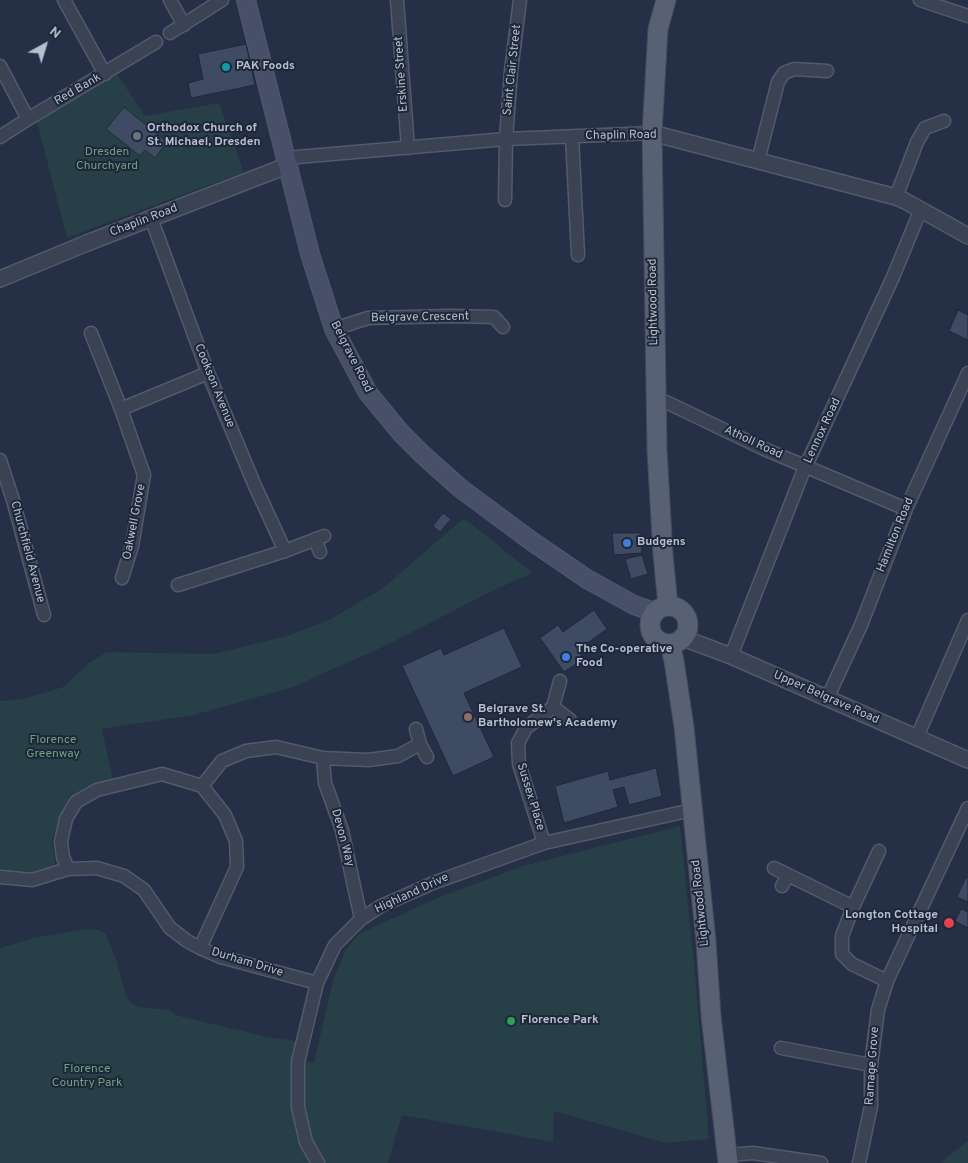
<!DOCTYPE html>
<style>
body{margin:0}
#map{position:relative;width:968px;height:1163px;overflow:hidden;background:#252f45;font-family:Overpass,sans-serif}
canvas{display:block}
.north{position:absolute;left:20px;top:20px;width:50px;height:50px;-webkit-text-stroke:4px #1e273a;paint-order:stroke;rotate:39deg;font-size:14px;font-weight:700;line-height:20px;text-align:center;color:#b7bece}
.north::after{content:'';display:block;margin:auto;width:18px;height:22px;background:#b7bece;clip-path:polygon(50% 0,100% 100%,50% 72%,0 100%)}
</style>
<div id="map">
<canvas width="968" height="1163"></canvas>
<div class="north">N</div>
</div>
<script>
const ctx = document.querySelector('canvas').getContext('2d');
ctx.lineJoin = 'round';
function paint(path, color) {
  ctx.fillStyle = color;
  ctx.fill(path, 'evenodd');
}
function shape(rows) {
  const path = new Path2D();
  for (const r of rows) {
    if (r.length === 3) {
      path.moveTo(r[0] + r[2], r[1]);
      path.arc(r[0], r[1], r[2], 0, 2 * Math.PI);
      continue;
    }
    path.moveTo(r[0], r[1]);
    for (let i = 2; i < r.length; i += 2) path.lineTo(r[i], r[i + 1]);
  }
  return path;
}
function trace(path, color, width, dash) {
  ctx.strokeStyle = color;
  ctx.lineWidth = width;
  ctx.lineCap = dash ? 'butt' : 'round';
  ctx.setLineDash(dash || []);
  ctx.stroke(path);
}
function write(font, color, halo, rows, align = 'center') {
  ctx.font = font + ' Overpass,sans-serif';
  ctx.lineWidth = 4;
  ctx.setLineDash([]);
  ctx.textBaseline = 'middle';
  ctx.strokeStyle = halo;
  ctx.fillStyle = color;
  for (const [text, x, y, turn = 0] of rows) {
    ctx.save();
    ctx.translate(x, y);
    ctx.rotate((+turn || 0) * Math.PI / 180);
    ctx.textAlign = isNaN(turn) ? turn : align;
    if (halo) ctx.strokeText(text, 0, 0);
    ctx.fillText(text, 0, 0);
    ctx.restore();
  }
}
const green = shape([
 [117,74,145,116,219,103,244,172,67,238,37,122],
 [464,518,533,573,492,591,387,645,293,687,194,715,102,729,113,780,62,814,52,840,55,866,36,874,0,870,0,701,22,699,63,687,89,663,107,652,214,654,287,636,329,620,383,588],
 [680,826,695,973,709,1139,665,1143,554,1111,553,1142,402,1115,388,1163,0,1163,0,948,33,938,87,929,99,930,106,934,116,959,125,992,129,1001,134,1005,139,1007,170,1010,175,1015,268,1037,296,1041,302,1060,314,1063,333,980,345,951,359,934,437,898,523,866],
 [968,1141,968,1163,940,1163]
]);
const building = shape([
 [246,44,255,85,191,98,188,83,203,79,198,54,246,44],
 [124,107,167,142,155,158,145,150,140,156,106,129,124,107],
 [958,310,968,315,968,340,949,331,958,310],
 [443,513,451,519,440,532,433,526,443,513],
 [612,533,641,533,642,553,614,555,612,533],
 [642,555,648,574,631,579,625,559,642,555],
 [594,610,607,629,578,650,584,659,564,672,540,638,558,625,563,632,594,610],
 [504,628,522,667,464,693,494,757,453,776,402,666,441,648,444,655,504,628],
 [656,768,662,796,629,805,624,787,613,790,618,807,564,823,555,786,608,771,610,780,656,768],
 [966,877,968,878,968,902,957,897,966,877],
 [961,909,968,912,968,928,955,921,961,909]
]);
const minor = shape([
 [64,0,105,74],
 [170,0,184,25],
 [397,0,408,148],
 [920,0,968,16],
 [170,33,222,0],
 [0,66,28,119],
 [0,137,28,119,156,42],
 [572,137,578,255],
 [286,158,506,139,652,133],
 [758,161,778,82,784,73,794,69,827,71],
 [896,197,917,142,925,128,944,121],
 [505,200,506,139,511,71,520,0],
 [151,218,208,373,255,486,285,551],
 [334,329,368,318,449,316,494,317,503,327],
 [91,333,121,409,144,475,132,546,122,578],
 [655,403,666,402,762,448,906,509],
 [121,409,208,373],
 [0,460,13,500,44,615],
 [315,539,320,552],
 [178,585,285,551,324,536],
 [731,656,803,472,893,277,921,209],
 [827,699,861,625,906,509,968,373],
 [553,707,560,681],
 [416,729,420,744,427,757],
 [917,737,968,620],
 [323,758,325,783,342,830,361,919],
 [202,786,222,761,246,751,276,747,323,758,368,760,398,756,420,744],
 [544,843,519,764,518,743,526,728,553,707,570,720],
 [879,851,853,907,842,936,842,954,852,964,887,981],
 [774,868,853,907],
 [68,869,63,857,61,842,66,819,76,802,97,790,162,774,202,786,225,815,236,841,237,867,200,948],
 [0,877,32,880,68,869,97,868,124,876,144,890,170,928,187,941,200,948,221,957,317,983],
 [782,886,788,875],
 [781,1048,871,1065],
 [727,1155,753,1153,821,1163],
 [318,1163,306,1142,298,1107,298,1062,317,983,335,945,361,919,381,906,433,883,544,843,692,810],
 [859,1163,871,1106,871,1065,878,1010,887,981,968,808]
]);
const tertiary = shape([
 [652,133,896,197,905,201,968,236],
 [0,279,87,243,289,165],
 [683,638,731,656,968,760]
]);
const secondary = shape([
 [246,0,310,254,334,329,368,393,401,433,423,455,460,488,530,540,587,579,634,605,654,612]
]);
const primary = shape([
 [666,0,658,29,652,133,657,450,663,555,668,605],
 [669,625,19],
 [670,644,674,661,684,727,706,941,711,1016,728,1163]
]);
const markers = [
 [226,67,5,"#0f9aa8"],
 [137,136,5,"#6b7280"],
 [627,543,5,"#3f7fe0"],
 [566,657,5,"#3f7fe0"],
 [468,717,5,"#8d6e63"],
 [949,923,6,"#e0444e"],
 [511,1021,5,"#2e9e5b"]
];
const poiNames = [
 ["PAK Foods",236,67],
 ["Orthodox Church of",147,129],
 ["St. Michael, Dresden",147,143],
 ["Budgens",637,543],
 ["The Co-operative",576,650],
 ["Food",576,664],
 ["Belgrave St.",478,710],
 ["Bartholomew's Academy",478,724],
 ["Longton Cottage",938,916,"right"],
 ["Hospital",938,930,"right"],
 ["Florence Park",521,1021]
];
const streetNames = [
 ["Saint Clair Street",513,70,-84],
 ["Erskine Street",402,74,-94],
 ["Red Bank",78,90,-30],
 ["Chaplin Road",621,136,-1],
 ["Chaplin Road",144,221,-21],
 ["Lightwood Road",654,302,-91],
 ["Belgrave Crescent",420,318,-1],
 ["Belgrave Road",351,357,63],
 ["Cookson Avenue",214,386,68],
 ["Lennox Road",823,431,-65],
 ["Atholl Road",753,443,25],
 ["Oakwell Grove",135,522,-79],
 ["Hamilton Road",896,535,-68],
 ["Churchfield Avenue",27,552,75],
 ["Upper Belgrave Road",826,698,24],
 ["Sussex Place",530,797,73],
 ["Devon Way",342,838,75],
 ["Highland Drive",412,894,-25],
 ["Lightwood Road",701,903,-96],
 ["Durham Drive",247,963,17],
 ["Ramage Grove",873,1066,-86]
];
const parkNames = [
 ["Dresden",107,153],
 ["Churchyard",107,167],
 ["Florence",53,741],
 ["Greenway",53,755],
 ["Florence",87,1070],
 ["Country Park",87,1084]
];
paint(green, '#273f46');
paint(building, '#3f4a63');
trace(building, '#20293c', 1);
trace(minor, '#525a6c', 15);
trace(tertiary, '#525a6c', 18);
trace(secondary, '#525a6c', 20);
trace(primary, '#434b5e', 21);
trace(minor, '#3a4254', 12);
trace(tertiary, '#3a4254', 15);
trace(secondary, '#475068', 18);
trace(primary, '#586174', 19);
for (const [x, y, r, color] of markers) {
  const dot = new Path2D();
  dot.arc(x, y, r, 0, 2 * Math.PI);
  ctx.fillStyle = color;
  ctx.fill(dot);
  trace(dot, '#1e273a', 2);
}
write('bold 12px', '#b7bece', '#1e273a', poiNames, 'left');
write('12px', '#b7bece', '#1e273a', streetNames);
write('12px', '#6da17e', '#1e273a', parkNames);
</script>
